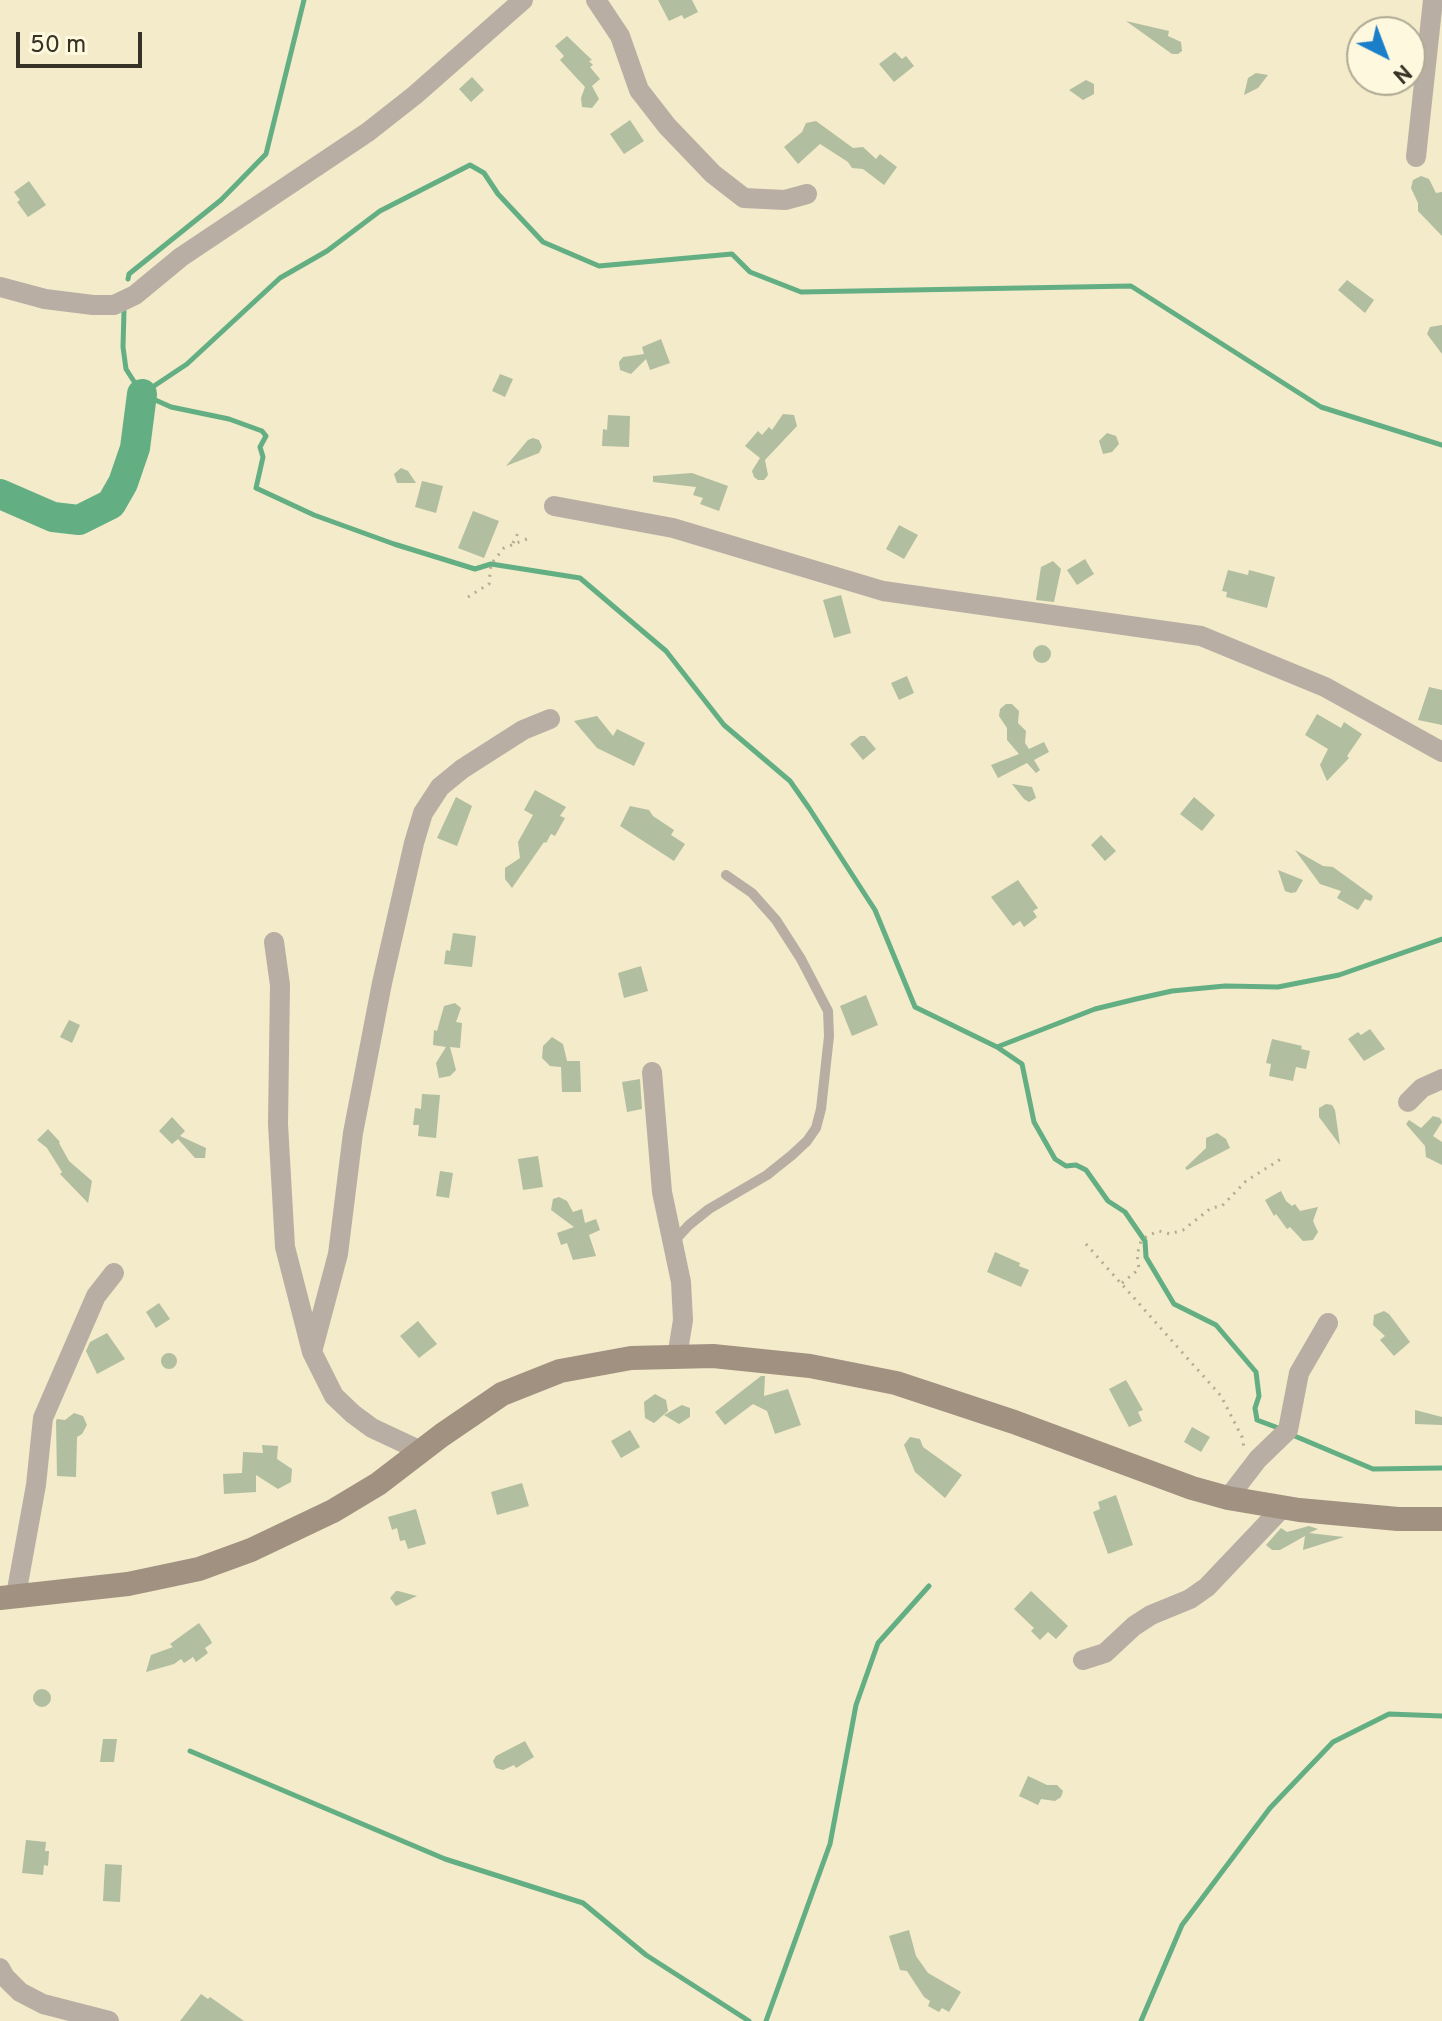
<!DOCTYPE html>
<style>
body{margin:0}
#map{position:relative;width:1442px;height:2021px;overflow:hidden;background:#f3ebca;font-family:Overpass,sans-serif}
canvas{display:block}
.north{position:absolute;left:1346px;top:16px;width:80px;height:80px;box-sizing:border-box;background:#fef8de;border:2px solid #aea994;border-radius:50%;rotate:138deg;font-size:22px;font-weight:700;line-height:32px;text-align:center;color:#363326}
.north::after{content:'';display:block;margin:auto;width:28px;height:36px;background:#1b7ec9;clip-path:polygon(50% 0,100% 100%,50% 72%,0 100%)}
.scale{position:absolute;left:16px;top:32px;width:126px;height:36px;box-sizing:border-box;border:4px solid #363326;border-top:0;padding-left:10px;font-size:24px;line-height:28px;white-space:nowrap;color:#363326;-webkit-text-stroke:6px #fef8de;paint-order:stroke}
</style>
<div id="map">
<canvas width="1442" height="2021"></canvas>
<div class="north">N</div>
<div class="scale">50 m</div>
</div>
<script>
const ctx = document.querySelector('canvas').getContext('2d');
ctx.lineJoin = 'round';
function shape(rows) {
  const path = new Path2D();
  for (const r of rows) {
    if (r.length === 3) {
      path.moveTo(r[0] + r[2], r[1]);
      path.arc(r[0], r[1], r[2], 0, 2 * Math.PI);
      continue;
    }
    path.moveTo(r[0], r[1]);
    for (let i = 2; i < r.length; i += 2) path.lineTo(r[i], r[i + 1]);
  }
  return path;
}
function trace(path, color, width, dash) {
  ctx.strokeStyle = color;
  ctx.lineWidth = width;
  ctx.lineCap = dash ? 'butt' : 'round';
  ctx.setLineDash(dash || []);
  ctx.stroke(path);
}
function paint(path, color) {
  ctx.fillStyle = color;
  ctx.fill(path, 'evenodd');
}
const stream = shape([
 [128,279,129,274,221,200,266,154,304,0],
 [124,311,123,347,126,369,142,394,171,407,229,419,262,431,266,436,260,447,263,457,256,488,314,515,394,544,475,569,491,564,580,578,666,651,724,725,790,781,809,808,875,910,915,1007,997,1047,1022,1064,1034,1122,1055,1159,1066,1166,1076,1165,1086,1170,1108,1201,1125,1212,1145,1241,1146,1257,1174,1304,1216,1325,1256,1372,1259,1396,1255,1408,1257,1420,1281,1429],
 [142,394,187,364,280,278,327,251,380,211,470,165,484,173,498,194,543,242,599,266,732,254,750,272,801,292,1131,286,1321,407,1442,445],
 [997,1047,1095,1009,1136,999,1172,991,1225,986,1278,987,1339,975,1442,939],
 [1290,1434,1373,1469,1442,1468],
 [190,1751,445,1859,583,1903,646,1955,749,2021],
 [766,2021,830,1844,856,1705,878,1643,929,1586],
 [1141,2021,1182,1925,1270,1808,1333,1742,1389,1714,1442,1716]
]);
const river = shape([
 [0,494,53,517,79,520,111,504,123,483,135,448,142,394]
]);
const building = shape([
 [658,0,692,0,698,12,684,19,682,15,669,21],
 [1126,21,1169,31,1168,36,1181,42,1182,51,1178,54,1172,54],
 [567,36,592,60,589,61,593,65,590,67,600,79,592,86,599,99,592,108,582,107,581,98,585,87,560,60,564,56,555,46],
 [895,52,902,59,906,56,914,66,894,82,879,64],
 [1256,73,1268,75,1258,88,1244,95,1248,78],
 [472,77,484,90,471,102,459,89],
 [1086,80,1094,84,1094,94,1083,100,1069,90],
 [630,120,644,141,624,154,610,134],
 [816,121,853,148,863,147,876,159,880,154,897,167,884,185,863,169,852,168,848,162,820,144,798,164,784,147,802,132,806,123],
 [1421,176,1429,179,1436,193,1442,192,1442,236,1418,211,1418,203,1411,188,1413,180],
 [29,181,46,205,28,217,17,202,20,200,14,192],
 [1347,280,1374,300,1365,313,1338,290],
 [1442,325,1442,354,1427,334,1430,327],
 [661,339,670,363,650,370,646,359,631,374,620,370,619,362,623,357,644,354,642,347],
 [500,374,513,379,505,397,492,391],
 [783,414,794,415,797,426,765,460,768,475,764,480,758,480,754,477,752,471,760,458,745,446,758,431,762,435,769,427,772,430],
 [608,415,630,416,629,447,602,446,603,429,607,430],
 [1107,433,1116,436,1119,444,1112,452,1103,454,1099,441],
 [533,438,539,440,542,447,539,453,506,466,528,440],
 [401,468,408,471,416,483,397,483,394,474],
 [692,473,728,486,719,511,700,504,703,498,693,495,696,487,653,482,653,476],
 [422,481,443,486,436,513,415,507],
 [473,511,499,521,484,558,458,548],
 [899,525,918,535,904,559,886,549],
 [1085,559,1094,574,1077,585,1067,570],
 [1053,561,1061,569,1054,602,1036,600,1041,567],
 [1228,570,1248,575,1249,570,1275,577,1267,608,1226,597,1227,592,1222,591],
 [841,595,851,633,834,638,823,600],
 [1042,654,9],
 [907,676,914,693,899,700,891,683],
 [1429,687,1442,690,1442,725,1418,720],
 [1006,704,1012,704,1019,711,1018,723,1026,731,1025,743,1029,749,1044,742,1049,752,1034,760,1040,770,1036,773,1027,763,998,778,991,765,1019,754,1007,740,1007,728,999,716,1000,709],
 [1317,714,1341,728,1344,722,1362,734,1347,756,1349,758,1327,781,1320,765,1328,749,1305,735],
 [597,716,613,736,617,729,645,743,634,766,597,748,574,721],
 [860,736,865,736,876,749,863,760,850,744],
 [1012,784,1032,787,1036,798,1029,802,1024,799],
 [535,790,566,807,560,816,565,818,555,836,551,834,546,843,544,842,512,888,505,879,505,868,520,858,518,842,533,815,524,810],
 [456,797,472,806,457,846,437,838],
 [1194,797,1215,815,1202,831,1180,814],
 [630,806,649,810,653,816,674,830,671,835,685,844,674,861,620,826],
 [1101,835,1116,851,1105,861,1091,845],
 [1295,850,1323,866,1333,867,1373,896,1371,901,1365,899,1358,910,1337,898,1341,891,1320,884],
 [1278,870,1303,880,1296,892,1291,893,1285,891],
 [1018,880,1038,908,1033,911,1037,917,1024,927,1020,921,1013,926,991,897],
 [453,933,476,936,472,967,444,964,446,950,450,951],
 [641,966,648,991,624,998,618,973],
 [866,995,878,1025,852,1036,840,1006],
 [455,1003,461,1008,456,1022,462,1023,460,1048,450,1047,456,1070,450,1076,439,1078,436,1063,446,1047,433,1045,434,1030,437,1031,444,1006],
 [69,1020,80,1025,72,1043,60,1037],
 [1370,1029,1385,1049,1364,1061,1348,1039,1358,1032,1361,1035],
 [552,1037,563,1044,567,1061,580,1061,581,1092,562,1092,561,1067,550,1066,542,1058,543,1046],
 [1272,1039,1302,1046,1301,1049,1310,1051,1306,1069,1296,1067,1293,1081,1269,1076,1271,1064,1266,1063],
 [640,1079,642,1109,627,1112,622,1082],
 [422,1094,440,1095,436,1138,418,1136,419,1125,413,1125,415,1108,421,1109],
 [1326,1104,1332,1105,1335,1110,1340,1145,1319,1117,1319,1108],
 [1433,1116,1440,1118,1442,1122,1433,1136,1442,1142,1442,1165,1426,1157,1425,1146,1406,1124,1409,1120,1421,1128],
 [172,1117,185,1131,180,1136,206,1148,205,1158,195,1158,178,1139,172,1144,159,1131],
 [48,1129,60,1142,59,1143,69,1161,92,1181,88,1203,60,1174,62,1172,47,1148,37,1140],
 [1217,1133,1226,1139,1230,1148,1187,1170,1185,1168,1206,1148,1206,1138],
 [538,1156,543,1187,523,1190,518,1159],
 [440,1171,453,1173,449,1198,436,1196],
 [1281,1191,1286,1201,1292,1206,1295,1204,1300,1211,1318,1207,1313,1221,1318,1232,1313,1240,1303,1241,1290,1227,1287,1229,1276,1214,1274,1216,1265,1200],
 [559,1197,567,1201,573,1212,582,1209,585,1223,596,1219,600,1230,589,1235,596,1256,573,1260,567,1243,561,1245,557,1233,574,1227,551,1210,553,1199],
 [995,1252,1020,1263,1019,1266,1029,1270,1021,1287,987,1272],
 [159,1303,170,1319,156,1328,146,1312],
 [1384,1311,1389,1314,1410,1342,1394,1356,1380,1340,1385,1336,1373,1325,1374,1315],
 [418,1321,437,1344,419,1358,400,1336],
 [107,1333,125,1359,97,1374,86,1351,90,1342],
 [169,1361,8],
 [761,1376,765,1376,764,1396,788,1389,801,1425,775,1434,767,1411,753,1404,725,1425,715,1412],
 [1126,1380,1143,1410,1138,1412,1142,1421,1129,1427,1109,1389],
 [655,1394,666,1400,668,1411,654,1423,645,1418,644,1402],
 [682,1405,690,1408,690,1417,679,1424,664,1415],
 [1415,1410,1442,1417,1442,1425,1415,1424],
 [74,1413,83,1416,87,1425,82,1434,77,1437,76,1477,57,1476,56,1421,57,1419,65,1420],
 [1192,1427,1210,1437,1201,1452,1184,1442],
 [630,1430,640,1447,621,1458,611,1441],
 [910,1437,920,1439,923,1447,962,1475,945,1498,915,1472,904,1445],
 [262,1445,278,1446,277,1459,292,1469,291,1482,278,1489,256,1475,256,1492,224,1494,223,1474,242,1473,243,1452,263,1453],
 [522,1483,529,1506,497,1515,491,1492],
 [1116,1495,1133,1545,1108,1554,1093,1512,1100,1509,1098,1502],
 [416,1509,426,1544,408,1549,405,1540,400,1541,397,1528,392,1530,388,1517],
 [1309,1526,1318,1529,1309,1533,1344,1537,1303,1550,1305,1536,1280,1550,1272,1550,1266,1545,1281,1528,1287,1532],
 [396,1591,398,1591,417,1596,396,1606,390,1598],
 [1031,1591,1068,1626,1056,1639,1048,1632,1040,1640,1031,1631,1034,1628,1014,1609],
 [199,1623,210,1639,212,1643,205,1648,208,1653,196,1662,193,1657,184,1663,181,1659,174,1664,146,1672,151,1655,173,1647,170,1644],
 [42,1698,9],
 [103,1739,117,1739,114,1762,100,1762],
 [525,1741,534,1757,516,1768,514,1765,503,1770,496,1768,493,1761,496,1756],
 [1028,1776,1047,1785,1057,1785,1063,1791,1061,1797,1055,1801,1041,1799,1038,1805,1019,1796],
 [26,1840,46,1842,45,1851,49,1851,48,1866,44,1865,43,1875,22,1873],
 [105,1864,122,1865,120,1902,103,1901],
 [909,1930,916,1956,928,1973,961,1992,949,2012,942,2008,939,2012,928,2006,930,2001,924,1997,907,1971,900,1970,889,1936],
 [201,1994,208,1999,210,1997,244,2021,180,2021]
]);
const path = shape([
 [513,543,519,531],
 [468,597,489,584,491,564,504,548,532,537],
 [1086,1244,1221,1396,1242,1437,1244,1448],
 [1122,1283,1139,1269,1137,1255,1141,1241,1147,1236,1159,1231,1170,1234,1183,1230,1211,1208,1222,1206,1246,1181,1284,1157]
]);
const lane = shape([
 [674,1241,689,1225,709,1209,767,1175,792,1155,807,1141,816,1128,821,1109,829,1036,828,1011,801,959,776,920,752,893,726,875]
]);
const street = shape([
 [596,0,620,36,639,90,667,126,713,174,744,198,785,200,807,194],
 [1416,157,1433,0],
 [0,287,45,299,93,305,114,305,135,295,181,257,368,132,415,95,523,0],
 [554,506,673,528,883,591,1201,636,1325,687,1442,752],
 [274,942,280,985,278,1124,285,1247,312,1352,334,1396,353,1414,372,1428,421,1451],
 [652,1072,662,1192,681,1282,683,1320,677,1357],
 [1408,1102,1422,1088,1442,1079],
 [312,1352,338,1254,353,1133,382,983,414,843,423,813,440,787,462,769,523,730,550,719],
 [1228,1498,1258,1459,1288,1430,1299,1373,1328,1323],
 [16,1595,36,1485,43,1418,96,1296,114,1273],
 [1083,1660,1105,1653,1134,1626,1151,1615,1190,1599,1207,1587,1283,1507],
 [0,1968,5,1977,20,1992,43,2004,109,2021]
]);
const secondary = shape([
 [0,1598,128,1584,199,1569,251,1550,333,1511,378,1484,442,1435,502,1394,560,1371,631,1358,713,1356,810,1366,896,1383,1014,1422,1192,1488,1228,1498,1299,1510,1398,1519,1442,1519]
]);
trace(stream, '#63af83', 5);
trace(river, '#63af83', 30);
paint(building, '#b1bea0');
trace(path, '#b2ac92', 3, [2, 6]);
trace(lane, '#b9aea4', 10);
trace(street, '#b9aea4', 20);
trace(secondary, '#a19181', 24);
</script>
